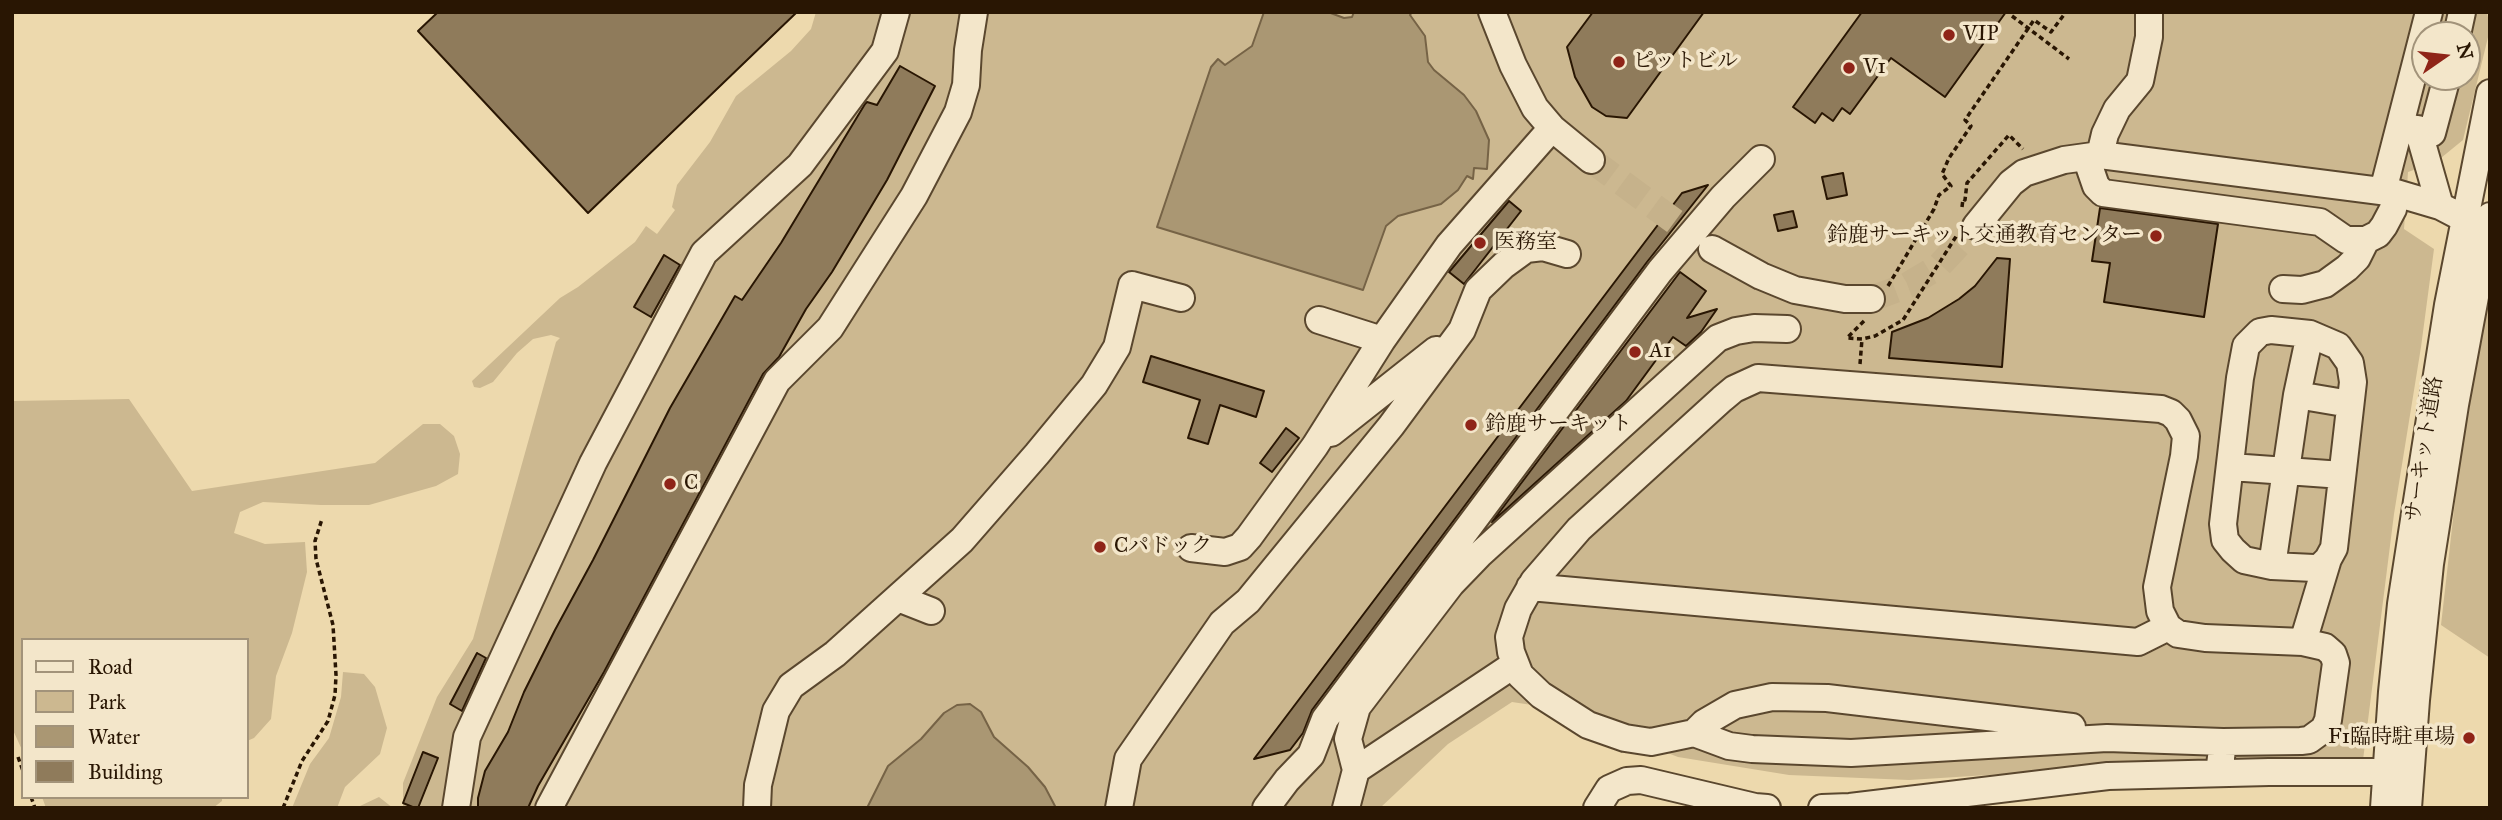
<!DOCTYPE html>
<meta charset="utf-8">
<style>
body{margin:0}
#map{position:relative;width:2502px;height:820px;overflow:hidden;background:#edd9ad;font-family:"IM FELL Great Primer",serif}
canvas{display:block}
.frame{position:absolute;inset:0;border:14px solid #291603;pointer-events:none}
.legend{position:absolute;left:21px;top:638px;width:228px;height:161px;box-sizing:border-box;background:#f3e6ca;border:2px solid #a2937a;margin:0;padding:9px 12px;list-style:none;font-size:21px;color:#291603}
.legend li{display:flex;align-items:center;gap:14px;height:35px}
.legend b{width:35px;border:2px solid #a2937a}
.north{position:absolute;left:2411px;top:21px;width:70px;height:70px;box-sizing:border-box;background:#f3e6ca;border:2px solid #a2937a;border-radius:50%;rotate:76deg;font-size:19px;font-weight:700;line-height:28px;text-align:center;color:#291603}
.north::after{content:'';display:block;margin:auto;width:24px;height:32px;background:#8f2418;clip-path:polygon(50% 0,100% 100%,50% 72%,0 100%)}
</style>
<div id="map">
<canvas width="2502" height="820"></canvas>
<div class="frame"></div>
<ul class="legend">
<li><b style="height:9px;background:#f3e6ca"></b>Road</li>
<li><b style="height:19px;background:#ccb890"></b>Park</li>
<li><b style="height:19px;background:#aa9773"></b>Water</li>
<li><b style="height:19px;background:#8f7b5b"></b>Building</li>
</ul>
<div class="north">N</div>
</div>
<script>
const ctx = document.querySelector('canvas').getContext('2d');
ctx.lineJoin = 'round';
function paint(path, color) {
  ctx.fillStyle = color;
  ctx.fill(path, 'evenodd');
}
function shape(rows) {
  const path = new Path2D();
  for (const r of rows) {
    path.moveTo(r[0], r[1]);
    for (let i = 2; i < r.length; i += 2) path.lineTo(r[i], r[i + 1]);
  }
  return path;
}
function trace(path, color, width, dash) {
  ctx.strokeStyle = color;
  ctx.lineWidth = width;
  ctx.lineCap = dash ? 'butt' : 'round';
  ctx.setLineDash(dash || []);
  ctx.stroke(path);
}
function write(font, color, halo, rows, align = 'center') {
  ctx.font = font + ' "IM FELL Great Primer","Noto Serif JP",serif';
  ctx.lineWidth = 7;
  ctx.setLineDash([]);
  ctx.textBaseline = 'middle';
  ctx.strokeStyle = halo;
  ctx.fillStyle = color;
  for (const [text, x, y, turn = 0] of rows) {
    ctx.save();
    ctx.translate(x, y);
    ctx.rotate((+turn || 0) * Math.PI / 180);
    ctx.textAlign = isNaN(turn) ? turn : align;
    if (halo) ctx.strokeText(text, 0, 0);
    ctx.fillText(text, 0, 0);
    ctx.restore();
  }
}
const green = shape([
 [816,12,2487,12,2490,29,2463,140,2436,162,2408,172,2404,229,2434,249,2421,347,2394,514,2363,760,2051,771,1909,780,1789,775,1678,757,1552,708,1512,702,1448,744,1380,808,403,808,403,783,437,697,473,639,556,342,560,338,551,335,533,339,517,353,493,382,480,388,474,387,472,381,560,298,578,287,635,242,646,226,657,234,675,210,672,207,677,185,710,142,736,96,791,51,811,29],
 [2425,35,2467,35,2467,77,2425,77],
 [2490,281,2490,658,2441,625,2458,475],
 [129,399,192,491,375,463,423,424,440,424,454,436,460,454,458,474,436,486,369,505,321,505,263,502,240,512,234,533,265,544,305,542,307,572,292,633,276,676,271,719,254,738,247,741,247,640,23,640,23,752,12,728,12,401],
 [343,672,364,674,375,687,387,728,380,754,345,787,337,808,292,808,310,764,329,738,341,697],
 [42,797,222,797,222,801,213,808,46,808],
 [379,797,393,808,361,808,360,806]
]);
const water = shape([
 [1264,12,1328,12,1344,18,1352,17,1354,12,1412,12,1410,15,1425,36,1428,62,1434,70,1464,95,1476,111,1489,140,1487,169,1474,168,1473,179,1467,176,1458,190,1441,204,1398,216,1386,226,1363,290,1157,227,1211,67,1218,59,1225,65,1252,46,1264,12],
 [970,704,981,712,994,737,1028,767,1045,787,1056,808,867,808,888,766,921,739,944,713,957,705,970,704]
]);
const building = shape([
 [438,12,797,12,588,213,418,31,438,12],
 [1593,12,1704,12,1627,118,1606,116,1592,107,1575,77,1567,47,1593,12],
 [1862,12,2006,12,1945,97,1891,58,1850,114,1842,108,1833,121,1822,113,1815,123,1793,107,1862,12],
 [900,66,935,86,887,180,832,272,806,309,779,357,763,374,604,672,538,786,528,808,478,808,478,798,485,771,508,732,524,692,555,630,593,560,670,408,735,296,742,300,781,243,865,104,867,102,877,105,900,66],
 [1843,173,1847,195,1827,199,1822,177,1843,173],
 [1708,185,1647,262,1312,710,1303,733,1290,750,1254,759,1682,193,1708,185],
 [1509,201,1521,211,1464,284,1449,272,1509,201],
 [2100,208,2218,224,2204,317,2104,302,2110,263,2092,261,2100,208],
 [1793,211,1797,227,1778,231,1774,215,1793,211],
 [664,255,680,265,651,317,634,307,664,255],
 [1997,258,2010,259,2002,367,1889,358,1892,332,1928,318,1959,299,1975,286,1997,258],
 [1680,272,1706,291,1687,318,1717,309,1701,332,1686,346,1673,337,1626,401,1492,522,1680,272],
 [1151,356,1264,391,1256,417,1220,405,1208,444,1188,438,1200,400,1143,382,1151,356],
 [1286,428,1299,438,1272,472,1260,463,1286,428],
 [477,653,486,658,462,711,450,704,477,653],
 [423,752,438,758,418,808,415,808,403,803,423,752]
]);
const minorTunnel = shape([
 [1591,160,1708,246],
 [1871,299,1908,285,1938,267,1976,226]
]);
const path = shape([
 [2012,16,2069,59],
 [1962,207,1963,199,1965,200,1967,183,2009,135,2023,149],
 [1888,286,1934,209,1939,195,1951,186,1942,174,1949,158,1971,126,1965,120,2034,20,2051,32,2066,12],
 [1864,321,1847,338,1862,339,1875,336,1903,320,1957,235],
 [1860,364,1862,339],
 [18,757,23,771],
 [31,797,35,808],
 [283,808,302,761,328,721,335,695,336,675,333,625,316,559,315,541,322,519]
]);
const minor = shape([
 [1492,12,1513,65,1535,108,1552,128,1591,160],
 [2457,35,2462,12],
 [2400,125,2432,133,2447,77],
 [2418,129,2440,206],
 [2100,155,2105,134,2117,109,2140,81,2149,37,2149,12],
 [2086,157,2096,186,2103,193,2320,222,2346,240,2366,240],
 [2383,191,2429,12],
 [1976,226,2011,183,2024,173,2064,160,2100,155,2396,193,2440,206,2463,218,2476,230],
 [1712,249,1761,276,1795,290,1845,299,1871,299],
 [2283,289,2302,290,2325,284,2347,268,2357,258,2366,240,2378,234,2384,226,2393,209,2396,193],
 [1319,320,1382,340],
 [2297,395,2350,404],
 [1331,433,1436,350],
 [2231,467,2342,475],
 [1191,548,1225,552,1240,547,1249,537,1315,446,1382,340,1449,245,1552,128],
 [2272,566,2297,395,2310,334],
 [1530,587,2138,642,2168,627],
 [898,598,931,611],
 [2303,642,2328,559,2334,548,2353,382,2350,363,2338,346,2310,334,2271,330,2260,332,2246,346,2240,378,2223,524,2225,540,2233,550,2244,560,2272,566,2314,568,2319,568,2328,559],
 [1694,733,1704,723,1735,705,1772,697,1827,698,2072,727],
 [1356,770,1515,664],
 [2219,773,2223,742,2301,741,2309,740,2324,729,2328,720,2336,663,2333,654,2325,647,2303,642,2205,638,2178,634,2168,627,2160,611,2157,587,2184,456,2186,436,2178,420,2171,413,2161,409,1758,378,1734,389,1722,399,1579,529,1534,581,1518,609,1509,637,1511,652,1520,675,1541,695,1588,725,1625,738,1651,742,1694,733,1729,746,1752,749,1851,753,2107,738,2223,742],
 [456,808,467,737,593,463,704,253,800,165,885,51,896,12],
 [549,808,777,381,830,328,914,196,958,112,966,85,968,50,974,12],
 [757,808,758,785,776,711,791,686,835,654,962,540,1037,454,1094,385,1117,347,1132,285,1181,298],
 [1119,808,1128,759,1222,623,1248,601,1391,426,1462,330,1478,290,1504,265,1526,249,1543,247,1567,254],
 [1266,808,1287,780,1311,755,1325,719,1660,271,1723,197,1761,159],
 [1346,808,1356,770,1348,739,1357,707,1451,584,1479,555,1718,338,1736,331,1754,328,1787,329],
 [1597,808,1609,789,1627,781,1641,780,1755,807,1767,808],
 [1822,808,1850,807,2108,776,2269,772,2402,772],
 [2384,808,2392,692,2401,604,2414,520,2448,305,2490,93],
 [2408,808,2416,700,2430,564,2455,405,2490,216]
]);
const markers = [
 [1949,35,7,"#8f2418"],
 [1619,62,7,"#8f2418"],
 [1849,68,7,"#8f2418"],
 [2156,236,7,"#8f2418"],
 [1480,243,7,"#8f2418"],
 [1635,352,7,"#8f2418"],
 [1471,425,7,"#8f2418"],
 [670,484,7,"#8f2418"],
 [1100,547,7,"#8f2418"],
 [2469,738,7,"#8f2418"]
];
const poiNames = [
 ["VIP",1963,35],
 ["ピットビル",1633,62],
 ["V1",1863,68],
 ["鈴鹿サーキット交通教育センター",2142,236,"right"],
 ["医務室",1494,243],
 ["A1",1649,352],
 ["鈴鹿サーキット",1485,425],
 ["C",684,484],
 ["Cパドック",1114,547],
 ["F1臨時駐車場",2455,738,"right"]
];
const streetNames = [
 ["サーキット道路",2425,449,-81]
];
paint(green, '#ccb890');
paint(water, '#aa9773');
trace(water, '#766346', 2);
paint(building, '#8f7b5b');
trace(building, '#291603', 2);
trace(minorTunnel, '#c6b28b', 26, [26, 13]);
trace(minor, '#5a472e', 30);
trace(path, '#291603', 3.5, [5, 3.5]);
trace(minor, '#f3e6ca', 26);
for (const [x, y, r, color] of markers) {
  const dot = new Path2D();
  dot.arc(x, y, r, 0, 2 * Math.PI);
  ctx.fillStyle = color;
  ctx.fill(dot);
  trace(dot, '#f3e6ca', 2.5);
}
write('21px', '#291603', '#f3e6ca', poiNames, 'left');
write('21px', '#291603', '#f3e6ca', streetNames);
</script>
